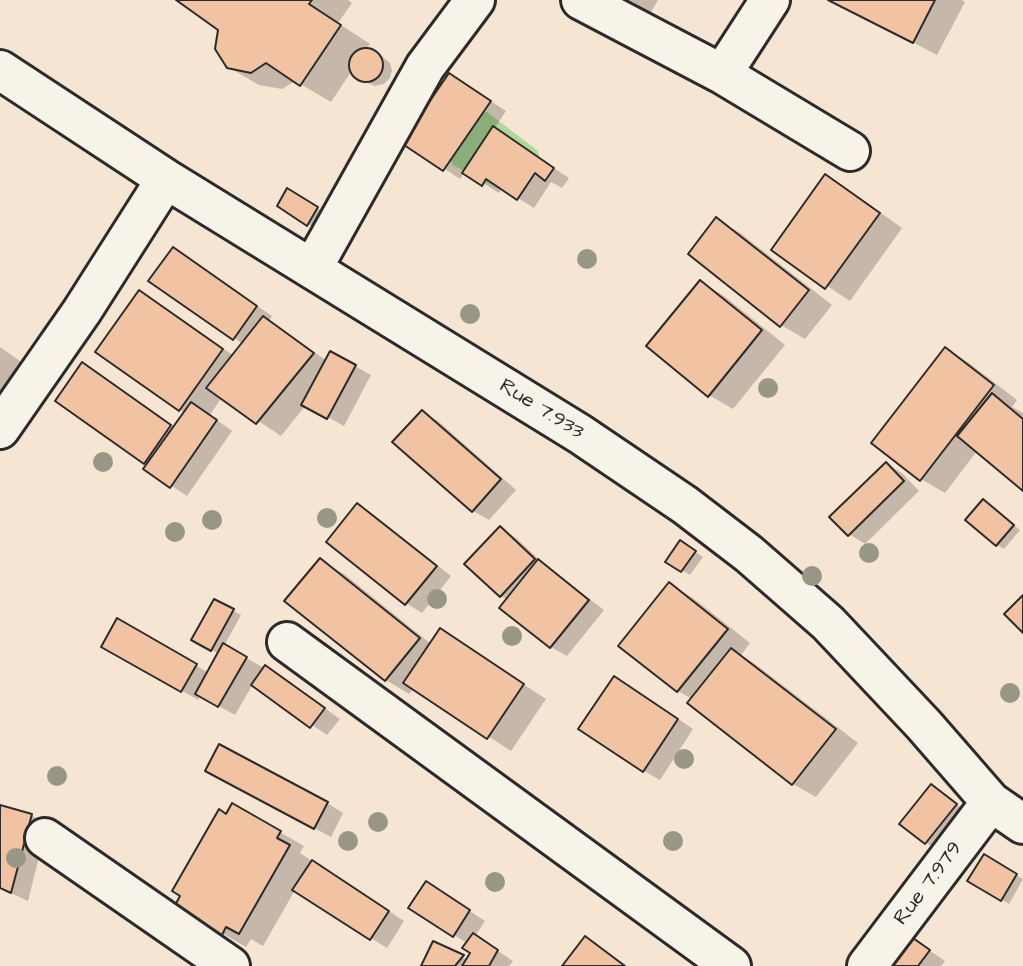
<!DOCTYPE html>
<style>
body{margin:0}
canvas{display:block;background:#f6e5d3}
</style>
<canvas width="1023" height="966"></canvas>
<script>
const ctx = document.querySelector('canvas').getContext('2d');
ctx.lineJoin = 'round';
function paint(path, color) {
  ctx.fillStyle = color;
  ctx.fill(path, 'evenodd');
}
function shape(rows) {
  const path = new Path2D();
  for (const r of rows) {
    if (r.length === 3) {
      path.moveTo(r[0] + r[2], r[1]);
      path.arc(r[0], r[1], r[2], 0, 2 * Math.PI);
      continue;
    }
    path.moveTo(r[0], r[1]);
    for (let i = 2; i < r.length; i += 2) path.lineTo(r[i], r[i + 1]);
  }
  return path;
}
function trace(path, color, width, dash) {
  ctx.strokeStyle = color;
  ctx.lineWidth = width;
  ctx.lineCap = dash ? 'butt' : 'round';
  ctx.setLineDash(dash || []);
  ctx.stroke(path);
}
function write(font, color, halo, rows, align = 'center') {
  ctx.font = font + ' "Architects Daughter",sans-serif';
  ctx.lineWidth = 5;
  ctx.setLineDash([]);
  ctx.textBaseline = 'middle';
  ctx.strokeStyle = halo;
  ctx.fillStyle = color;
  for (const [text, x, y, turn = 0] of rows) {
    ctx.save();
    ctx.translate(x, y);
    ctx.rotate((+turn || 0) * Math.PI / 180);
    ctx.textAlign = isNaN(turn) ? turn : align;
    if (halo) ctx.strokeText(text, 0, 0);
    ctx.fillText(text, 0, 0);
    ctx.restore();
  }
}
const green = shape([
 [478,111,487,112,538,151,542,166,505,190,497,188,453,165,448,156]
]);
const shadow = shape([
 [179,0,348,0,352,3,338,23,370,44,366,49,383,57,390,63,392,70,390,78,384,84,375,86,358,79,351,72,331,102,295,81,282,89,259,85,228,67,220,29],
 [603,0,658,0,643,26],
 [832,0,962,0,965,2,937,55],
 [465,84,506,111,494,129,569,178,562,188,551,182,534,208,502,188,499,193,465,172,460,179,404,142],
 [825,177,849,190,902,228,850,301,773,250],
 [288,190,325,213,315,228,279,206],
 [717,219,740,233,832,305,805,339,781,325],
 [174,249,272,316,269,321,327,361,331,353,371,375,344,426,306,405,281,436,222,397,210,415,232,431,187,496,146,469,149,464,57,401,99,374,175,427,185,413,97,352,139,293,163,306,234,356,243,344,151,281],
 [700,282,724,296,785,345,733,409,709,395,648,346],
 [0,347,24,364,0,408],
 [946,349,969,363,1017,400,1012,407,1023,413,1023,489,977,451,945,493,921,479],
 [422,412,438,421,516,490,489,520,473,511],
 [886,464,902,473,919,491,865,544,849,534],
 [983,501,1020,530,1004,549,997,545],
 [358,505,374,515,451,576,422,613,406,603],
 [500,528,516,538,547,567,604,610,567,656,551,647,508,600,501,596],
 [688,547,703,557,690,575,668,562],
 [320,560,344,574,431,644,440,630,546,699,511,751,414,688,409,694,386,680],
 [669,585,693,598,750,643,741,655,755,664,858,743,816,797,793,784,692,699,678,691],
 [215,601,241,615,224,646,281,677,340,719,327,735,253,684,235,715,200,696,198,700,103,646,117,620,209,673,219,654,194,640],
 [631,687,693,729,660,780,644,771],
 [223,779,327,803,343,813,331,837],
 [931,786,972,815,942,852,926,843],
 [233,805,304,846,300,853,404,921,387,948,295,890,263,946,251,939,246,947,177,907],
 [0,807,31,815,47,825,28,901,0,888],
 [985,856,1023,879,1009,904,970,880],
 [442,893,485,921,475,936,513,961,509,966,423,966,434,944,468,960,473,953,467,943,454,935],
 [904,933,945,961,941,966,879,966]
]);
const building = shape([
 [176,0,312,0,309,4,341,25,300,86,266,63,251,73,227,68,215,49,218,30,176,0],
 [828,0,935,0,913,43,828,0],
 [366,65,17],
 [449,73,491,101,443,171,401,143,449,73],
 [493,126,554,168,545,181,535,173,517,200,486,179,482,186,462,173,493,126],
 [825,174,880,213,825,289,771,250,825,174],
 [287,188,318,207,307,226,277,206,287,188],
 [716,217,809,290,780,327,688,254,716,217],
 [173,247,257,306,233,340,148,281,173,247],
 [700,280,762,330,708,397,646,346,700,280],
 [139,290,223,349,179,411,95,352,139,290],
 [263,316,314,353,256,424,206,388,263,316],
 [945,347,994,385,920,481,871,443,945,347],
 [330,351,356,365,327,419,301,405,330,351],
 [82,362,171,425,144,464,55,401,82,362],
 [992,393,1023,419,1023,491,957,436,992,393],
 [191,402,217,420,170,488,143,469,191,402],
 [422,410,501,479,472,512,392,442,422,410],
 [886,462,904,481,848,536,829,517,886,462],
 [983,499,1014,525,996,546,965,520,983,499],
 [357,503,437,566,405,605,326,542,357,503],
 [500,526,535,559,500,597,464,564,500,526],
 [680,540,696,551,681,572,665,562,680,540],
 [320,558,420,638,385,681,284,601,320,558],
 [538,559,589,600,550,648,499,608,538,559],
 [669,582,728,629,677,692,618,646,669,582],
 [1023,595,1023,633,1004,614,1023,595],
 [214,599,234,609,211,651,191,640,214,599],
 [117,618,197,664,181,692,101,647,117,618],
 [440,628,524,684,487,739,403,683,440,628],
 [223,643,247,657,218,707,195,694,223,643],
 [731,648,836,729,792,785,687,703,731,648],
 [265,665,325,708,310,728,251,685,265,665],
 [614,676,678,719,643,772,578,729,614,676],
 [219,744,328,802,314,829,205,771,219,744],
 [931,784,957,804,925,844,899,824,931,784],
 [232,803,281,831,277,838,290,845,239,934,226,927,222,935,174,907,180,896,172,891,219,809,226,814,232,803],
 [0,805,32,814,11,893,0,888,0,805],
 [984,854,1017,874,1001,901,967,881,984,854],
 [312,860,389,911,370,940,292,890,312,860],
 [426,881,470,910,453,937,408,908,426,881],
 [903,931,930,950,918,966,877,966,903,931],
 [473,933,498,950,489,966,462,966,470,953,462,948,473,933],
 [585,936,625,966,562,966,585,936],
 [433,941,464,955,455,966,421,966,433,941]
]);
const minor = shape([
 [581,0,722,74,850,151],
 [0,70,166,179,580,434,685,505,749,554,828,623,924,725,991,802,1023,824],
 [722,74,770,0],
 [312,269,425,67,475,0],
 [0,429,82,311,166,179],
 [287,642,731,966],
 [45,838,230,966],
 [867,966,991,802]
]);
const trees = [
 [587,259],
 [470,314],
 [768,388],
 [103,462],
 [327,518],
 [212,520],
 [175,532],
 [869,553],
 [812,576],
 [437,599],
 [512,636],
 [1010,693],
 [684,759],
 [57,776],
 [378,822],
 [348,841],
 [673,841],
 [16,858],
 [495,882]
];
const streetNames = [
 ["Rue 7.933",541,410,32],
 ["Rue 7.979",929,884,-53]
];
paint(green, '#adda99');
paint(shadow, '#0003');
paint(building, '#f2c3a2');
trace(building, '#2b2b2b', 2);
trace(minor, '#2b2b2b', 44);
trace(minor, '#f7f3e8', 38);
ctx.fillStyle = '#989785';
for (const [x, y] of trees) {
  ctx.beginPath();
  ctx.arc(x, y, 10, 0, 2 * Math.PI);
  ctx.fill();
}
write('21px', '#2b2b2b', '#f7f3e8', streetNames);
</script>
